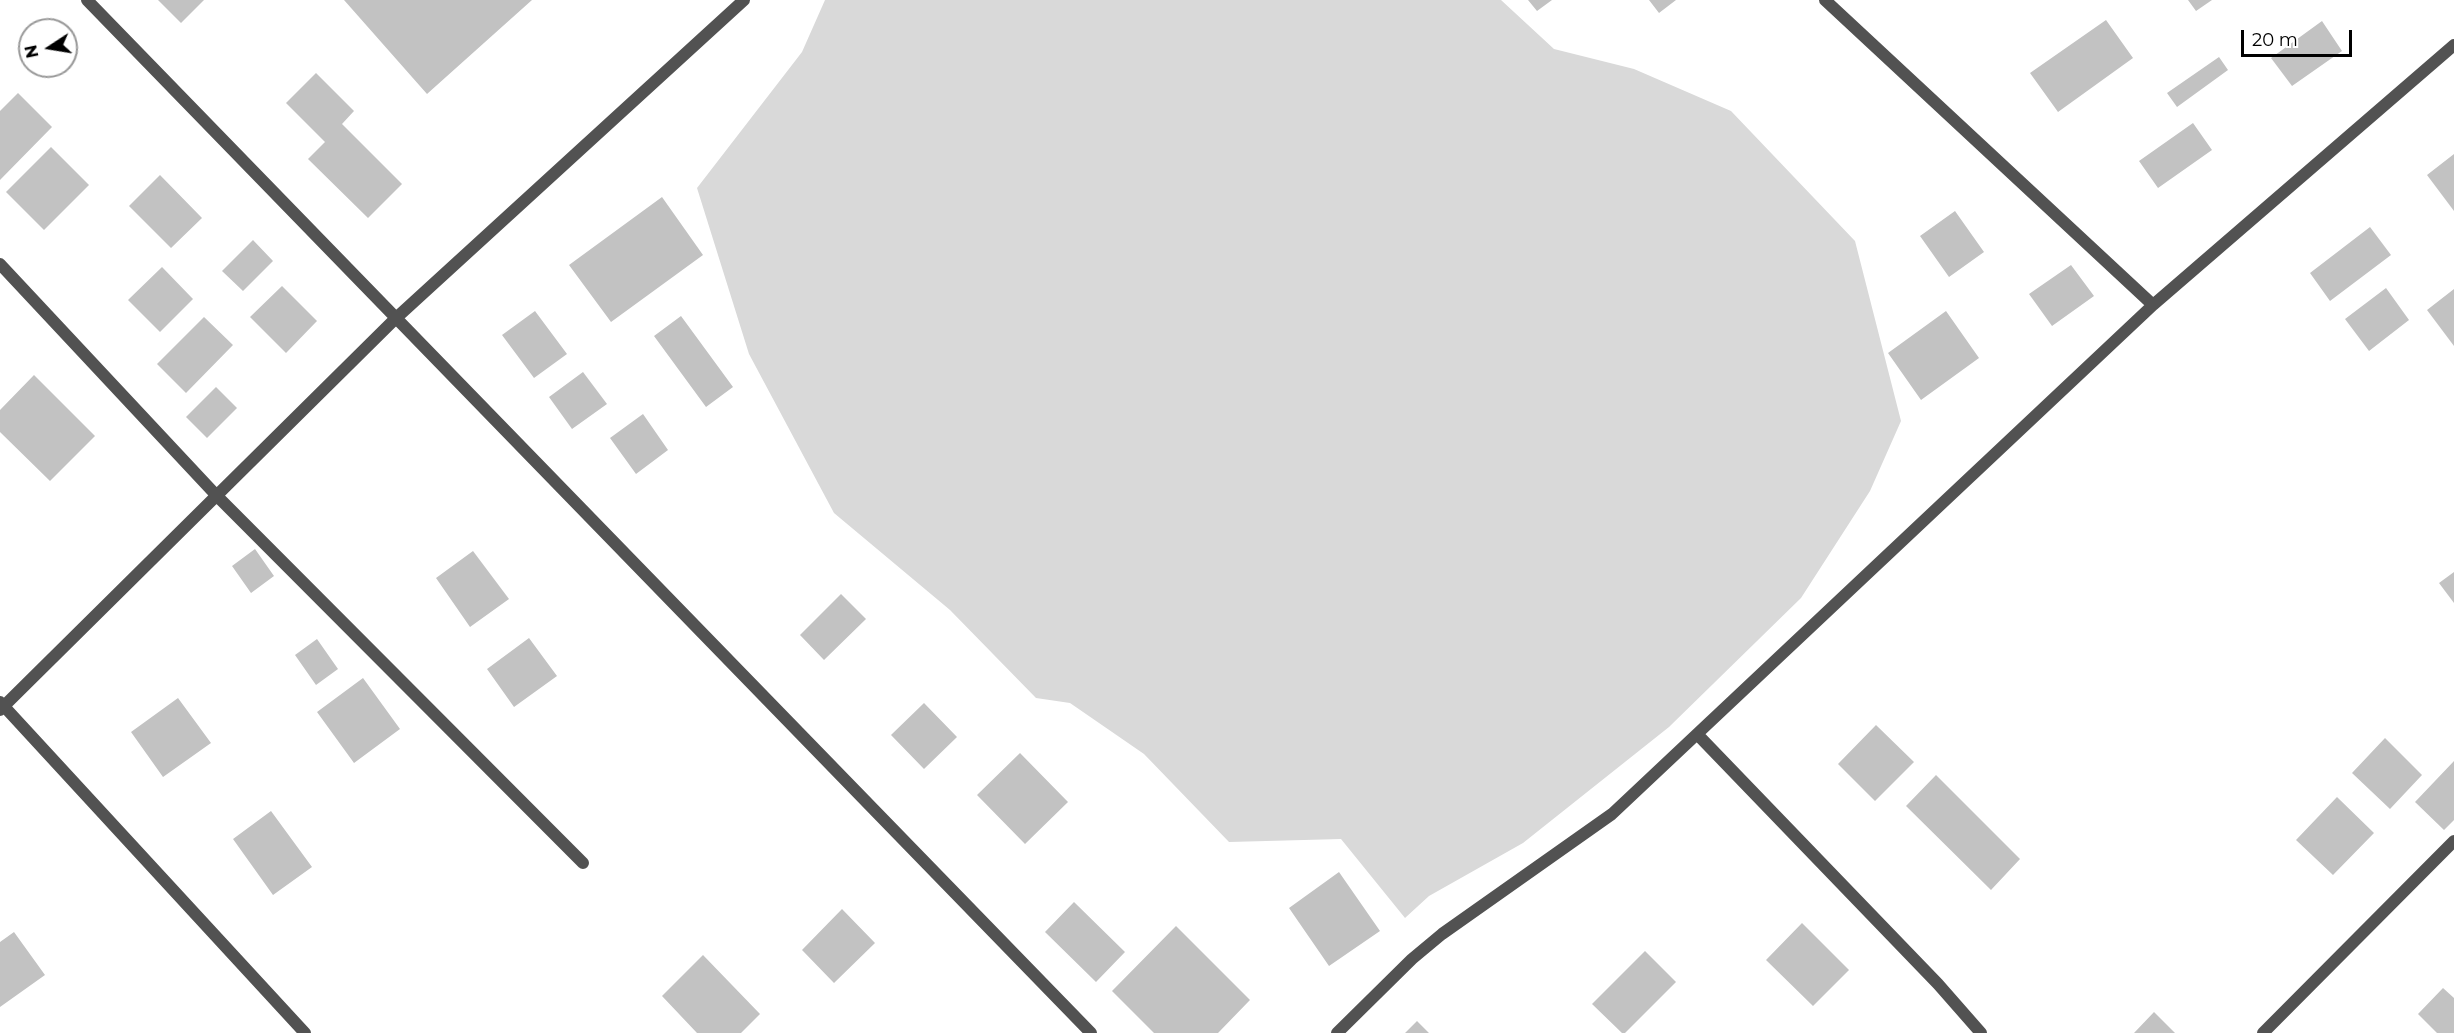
<!DOCTYPE html>
<style>
body{margin:0}
#map{position:relative;width:2454px;height:1033px;overflow:hidden;background:#fff;font-family:Montserrat,sans-serif}
canvas{display:block}
.north{position:absolute;left:18px;top:18px;width:60px;height:60px;box-sizing:border-box;background:#fff;border:2px solid #999;border-radius:50%;rotate:258deg;font-size:16px;font-weight:700;line-height:24px;text-align:center;color:#000}
.north::after{content:'';display:block;margin:auto;width:21px;height:27px;background:#000;clip-path:polygon(50% 0,100% 100%,50% 72%,0 100%)}
.scale{position:absolute;left:2241px;top:30px;width:111px;height:27px;box-sizing:border-box;border:3px solid #000;border-top:0;padding-left:8px;font-size:18px;line-height:21px;white-space:nowrap;color:#000;-webkit-text-stroke:4px #fff;paint-order:stroke}
</style>
<div id="map">
<canvas width="2454" height="1033"></canvas>
<div class="north">N</div>
<div class="scale">20 m</div>
</div>
<script>
const ctx = document.querySelector('canvas').getContext('2d');
ctx.lineJoin = 'round';
function paint(path, color) {
  ctx.fillStyle = color;
  ctx.fill(path, 'evenodd');
}
function shape(rows) {
  const path = new Path2D();
  for (const r of rows) {
    path.moveTo(r[0], r[1]);
    for (let i = 2; i < r.length; i += 2) path.lineTo(r[i], r[i + 1]);
  }
  return path;
}
function trace(path, color, width, dash) {
  ctx.strokeStyle = color;
  ctx.lineWidth = width;
  ctx.lineCap = dash ? 'butt' : 'round';
  ctx.setLineDash(dash || []);
  ctx.stroke(path);
}
const green = shape([
 [825,0,1501,0,1554,49,1634,69,1731,111,1855,241,1901,421,1870,491,1801,598,1669,727,1523,843,1429,896,1405,918,1341,839,1229,842,1144,754,1070,703,1036,698,950,610,834,513,749,354,697,188,802,52]
]);
const building = shape([
 [158,0,204,0,181,23],
 [344,0,532,0,427,94],
 [1528,0,1552,0,1537,11],
 [1649,0,1676,0,1659,13],
 [2188,0,2212,0,2196,11],
 [2106,20,2133,58,2058,112,2030,73],
 [2322,21,2342,51,2292,86,2271,58],
 [2219,57,2228,70,2177,107,2167,93],
 [316,73,354,111,342,124,402,184,368,218,308,159,325,142,286,103],
 [18,93,52,127,0,180,0,111],
 [2193,123,2212,150,2158,188,2139,161],
 [51,147,89,185,44,230,6,192],
 [2454,154,2454,211,2427,175],
 [160,175,202,218,171,248,129,206],
 [662,197,703,255,611,322,569,265],
 [1955,211,1984,252,1949,277,1920,236],
 [2370,227,2391,255,2330,301,2310,273],
 [253,240,273,261,243,291,222,271],
 [2071,265,2094,296,2052,326,2029,294],
 [162,267,193,299,160,332,128,300],
 [282,286,317,321,286,353,250,317],
 [2386,288,2409,320,2369,351,2345,319],
 [2454,289,2454,346,2427,310],
 [535,311,567,354,534,378,502,335],
 [1946,311,1979,358,1921,400,1888,353],
 [681,316,733,387,706,407,654,336],
 [204,317,233,345,186,393,157,364],
 [583,372,607,404,572,429,549,397],
 [34,375,95,436,50,481,0,432,0,410],
 [216,387,237,408,207,438,186,417],
 [643,414,668,450,636,474,610,438],
 [255,549,274,576,251,593,232,566],
 [473,551,509,599,470,627,436,578],
 [2454,572,2454,603,2439,583],
 [841,594,866,619,824,660,800,635],
 [529,638,557,676,514,707,487,669],
 [317,639,338,669,316,685,295,655],
 [363,678,400,729,354,763,317,712],
 [178,698,211,743,163,777,131,732],
 [924,703,957,737,924,769,891,735],
 [1876,725,1914,762,1875,801,1838,764],
 [2385,738,2422,775,2390,809,2352,773],
 [1020,753,1068,802,1025,844,977,795],
 [2454,761,2454,820,2444,830,2415,802],
 [1936,775,2020,859,1991,890,1906,806],
 [2337,797,2374,833,2333,875,2296,840],
 [271,811,312,867,273,895,233,839],
 [1339,872,1380,931,1329,966,1289,908],
 [1074,902,1125,952,1096,982,1045,932],
 [842,909,875,943,834,983,802,950],
 [1802,923,1849,970,1813,1006,1766,960],
 [1176,926,1250,1000,1218,1033,1154,1033,1112,991],
 [14,932,45,975,0,1007,0,942],
 [1645,951,1676,982,1625,1033,1622,1033,1592,1004],
 [703,955,760,1014,741,1033,697,1033,662,996],
 [2443,988,2454,998,2454,1033,2437,1033,2418,1014],
 [2154,1012,2175,1033,2134,1033],
 [1417,1021,1429,1033,1405,1033]
]);
const street = shape([
 [87,0,1091,1033],
 [1825,0,2153,305],
 [0,264,216,495,583,863],
 [0,702,305,1033],
 [0,710,395,319,744,0],
 [1697,734,1938,984,1981,1033],
 [1337,1033,1412,959,1442,934,1612,814,2153,305,2454,45],
 [2263,1033,2454,841]
]);
paint(green, '#d9d9d9');
paint(building, '#c2c2c2');
trace(street, '#525252', 12);
</script>
